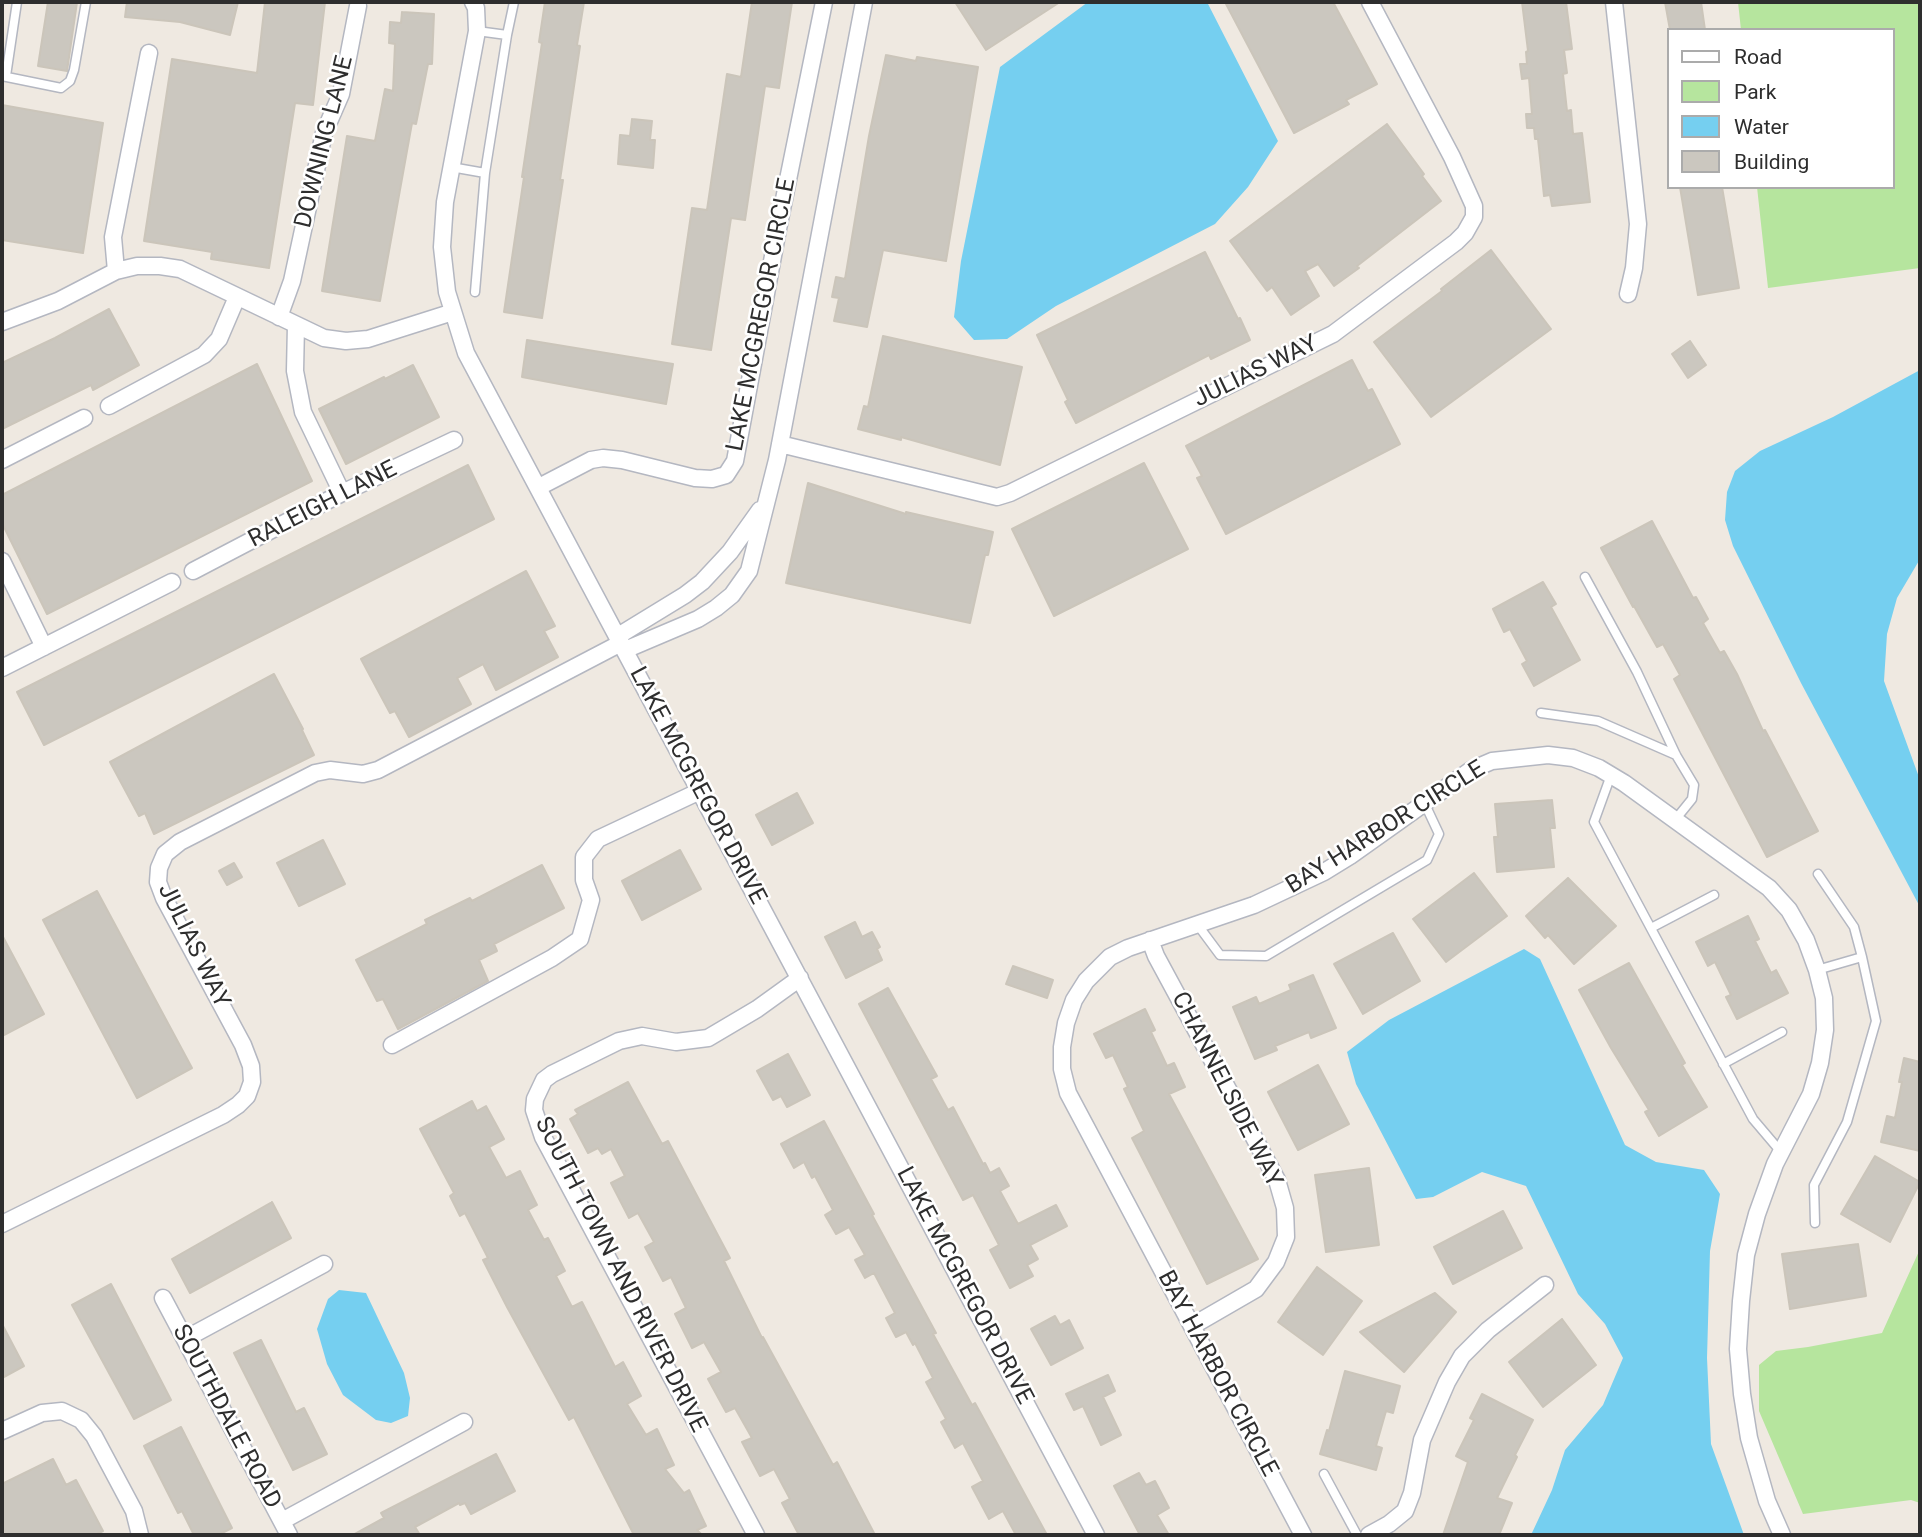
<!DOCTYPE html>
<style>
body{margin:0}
#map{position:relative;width:1922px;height:1537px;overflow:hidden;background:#efe9e1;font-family:Roboto,sans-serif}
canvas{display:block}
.frame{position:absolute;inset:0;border:4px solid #2e2e2e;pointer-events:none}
.legend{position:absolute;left:1667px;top:28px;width:228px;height:161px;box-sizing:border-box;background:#fff;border:2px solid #ababab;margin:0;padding:9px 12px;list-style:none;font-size:21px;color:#2e2e2e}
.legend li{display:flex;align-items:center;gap:14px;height:35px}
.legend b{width:35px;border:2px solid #ababab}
</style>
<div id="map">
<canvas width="1922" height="1537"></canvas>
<div class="frame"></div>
<ul class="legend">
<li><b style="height:9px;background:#fff"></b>Road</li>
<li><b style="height:19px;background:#b6e59e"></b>Park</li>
<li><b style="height:19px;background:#75cff0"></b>Water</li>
<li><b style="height:19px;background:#cbc7bf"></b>Building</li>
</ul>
</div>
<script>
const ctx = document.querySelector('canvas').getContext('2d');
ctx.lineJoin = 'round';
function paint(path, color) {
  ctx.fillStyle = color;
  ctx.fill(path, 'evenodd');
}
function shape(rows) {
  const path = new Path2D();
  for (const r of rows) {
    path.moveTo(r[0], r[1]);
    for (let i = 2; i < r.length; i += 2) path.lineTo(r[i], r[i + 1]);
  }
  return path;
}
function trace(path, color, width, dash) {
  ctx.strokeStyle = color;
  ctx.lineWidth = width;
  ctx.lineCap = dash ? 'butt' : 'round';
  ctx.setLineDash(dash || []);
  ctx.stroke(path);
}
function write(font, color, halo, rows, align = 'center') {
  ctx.font = font + ' Roboto,sans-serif';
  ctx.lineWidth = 5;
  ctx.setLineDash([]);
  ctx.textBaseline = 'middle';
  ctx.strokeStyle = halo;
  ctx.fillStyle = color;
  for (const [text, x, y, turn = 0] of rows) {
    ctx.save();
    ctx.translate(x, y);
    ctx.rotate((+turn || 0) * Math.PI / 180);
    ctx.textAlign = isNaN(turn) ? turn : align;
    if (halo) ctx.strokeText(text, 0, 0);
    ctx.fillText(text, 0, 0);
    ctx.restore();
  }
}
const green = shape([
 [1738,2,1920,2,1920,268,1768,288,1757,187,1892,187,1892,30,1741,30],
 [1920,1249,1920,1503,1911,1500,1803,1514,1759,1411,1759,1365,1776,1351,1808,1347,1882,1333]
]);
const water = shape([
 [1088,2,1207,2,1278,141,1248,187,1215,224,1056,306,1007,339,974,340,954,317,961,261,1000,67],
 [1920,370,1920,559,1897,598,1887,634,1884,681,1920,780,1920,907,1801,683,1733,546,1725,520,1727,492,1735,471,1760,451,1833,417],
 [1524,949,1540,959,1625,1145,1656,1162,1704,1170,1720,1194,1710,1251,1707,1358,1711,1444,1744,1535,1531,1535,1552,1490,1565,1450,1603,1405,1623,1358,1605,1324,1578,1294,1526,1186,1482,1172,1433,1197,1416,1199,1356,1084,1347,1052,1389,1020],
 [339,1290,366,1293,404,1373,410,1398,408,1416,391,1423,376,1420,343,1395,327,1364,317,1329,328,1299]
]);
const building = shape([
 [48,2,77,2,67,71,38,66,48,2],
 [127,2,238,2,230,35,180,22,125,17,127,2],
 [265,2,325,2,313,105,295,103,269,268,211,259,212,252,144,241,172,59,257,73,265,2],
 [545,2,584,2,577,45,580,46,560,180,563,180,542,318,504,312,524,177,522,177,542,43,539,42,545,2],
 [752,2,792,2,779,88,765,86,745,220,731,218,711,350,672,344,692,208,707,210,727,74,741,77,752,2],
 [955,2,1060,2,986,50,955,2],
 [1225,2,1333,2,1377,84,1346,100,1349,104,1294,133,1225,2],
 [1522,2,1566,2,1572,49,1564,50,1567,73,1563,74,1567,111,1571,110,1573,134,1582,133,1590,202,1552,206,1550,195,1544,196,1538,139,1535,139,1534,128,1527,128,1526,114,1532,114,1529,78,1522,79,1520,64,1527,64,1526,52,1528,51,1522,2],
 [1665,2,1701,2,1705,30,1670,30,1665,2],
 [402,12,434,14,432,64,428,64,416,124,412,123,380,301,322,291,347,136,375,141,385,89,393,91,395,44,389,43,390,22,401,23,402,12],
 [886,55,916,61,917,57,978,67,946,261,883,250,867,327,834,321,839,298,832,297,836,277,845,279,869,136,886,55],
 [2,105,103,123,83,253,2,240,2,105],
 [632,119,652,121,650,140,655,140,653,168,618,164,620,135,630,136,632,119],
 [1387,124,1424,174,1422,176,1441,201,1357,266,1359,268,1334,286,1318,264,1305,271,1319,296,1291,315,1272,287,1267,291,1230,241,1387,124],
 [1680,187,1722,187,1739,288,1698,295,1680,187],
 [1491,250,1551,329,1431,417,1374,342,1442,291,1441,289,1491,250],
 [1205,252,1238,319,1240,318,1250,340,1211,359,1209,355,1076,423,1065,402,1068,400,1037,335,1205,252],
 [109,309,139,365,93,390,91,385,2,429,2,363,55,338,109,309],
 [883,336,1022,367,1000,465,901,437,901,440,858,429,864,406,868,407,883,336],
 [527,340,673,364,666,404,522,377,527,340],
 [1690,341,1706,365,1688,378,1672,354,1690,341],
 [1352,360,1368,391,1372,389,1400,444,1226,534,1197,478,1202,476,1186,446,1352,360],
 [257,364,312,481,47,614,2,523,2,495,257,364],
 [413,365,439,417,346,464,319,409,384,377,385,379,413,365],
 [1144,463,1188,549,1054,616,1012,529,1144,463],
 [468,465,494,519,44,745,17,692,468,465],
 [808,483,906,514,906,512,993,532,988,555,985,555,970,623,786,583,808,483],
 [1652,521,1693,598,1696,597,1708,619,1703,623,1720,653,1724,651,1737,674,1763,731,1765,730,1818,831,1767,857,1674,679,1680,675,1663,644,1657,647,1634,606,1633,607,1601,548,1652,521],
 [526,571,555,626,544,631,558,657,496,690,483,664,457,678,471,704,409,737,395,711,390,713,361,659,526,571],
 [1543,582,1556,604,1551,607,1580,660,1534,686,1522,664,1527,661,1510,629,1504,632,1493,609,1543,582],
 [274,674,303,729,302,730,314,755,154,834,145,813,139,816,110,762,274,674],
 [797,793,813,823,772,845,756,815,797,793],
 [1552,800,1555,828,1550,828,1554,867,1497,872,1494,837,1498,837,1495,804,1552,800],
 [323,840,345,884,299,906,277,863,323,840],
 [680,850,701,889,642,920,622,881,680,850],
 [234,863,242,877,227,885,219,871,234,863],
 [542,865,564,908,494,944,497,951,479,960,488,981,398,1029,383,999,377,1001,356,960,427,924,425,920,470,898,472,901,542,865],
 [1474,873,1507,916,1446,962,1413,919,1474,873],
 [1568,878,1616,926,1574,964,1548,935,1545,938,1526,916,1568,878],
 [97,891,192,1068,137,1098,43,920,97,891],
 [1748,916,1759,939,1755,941,1771,973,1776,970,1788,993,1737,1019,1726,997,1731,995,1715,962,1708,966,1696,942,1748,916],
 [855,922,862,937,872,932,880,947,877,949,882,960,846,978,825,937,855,922],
 [1393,933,1420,981,1363,1014,1334,964,1393,933],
 [2,935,44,1014,2,1036,2,935],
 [1629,963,1685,1063,1682,1065,1707,1107,1659,1136,1645,1112,1649,1110,1611,1048,1579,990,1629,963],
 [1013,966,1053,980,1047,998,1006,984,1013,966],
 [1313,975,1336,1028,1311,1038,1309,1032,1275,1046,1277,1050,1255,1059,1233,1007,1256,997,1259,1004,1291,990,1289,985,1313,975],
 [888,988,937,1076,931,1079,948,1110,953,1107,983,1164,985,1163,990,1173,999,1168,1009,1186,1000,1191,1018,1224,1056,1205,1067,1226,1030,1245,1038,1259,1027,1265,1033,1276,1010,1288,990,1250,999,1245,973,1195,963,1200,859,1004,888,988],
 [1145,1009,1155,1030,1151,1032,1167,1066,1174,1063,1185,1087,1169,1094,1258,1259,1207,1284,1132,1138,1144,1131,1124,1089,1128,1087,1113,1055,1106,1058,1094,1034,1145,1009],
 [788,1054,810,1095,787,1107,781,1096,773,1100,757,1071,788,1054],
 [1904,1058,1920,1062,1920,1151,1881,1142,1887,1116,1895,1118,1902,1082,1899,1082,1904,1058],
 [1318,1065,1349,1124,1298,1150,1268,1092,1318,1065],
 [628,1082,662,1144,668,1141,730,1258,724,1261,762,1338,763,1337,833,1465,837,1462,875,1535,799,1535,782,1503,790,1499,774,1469,760,1476,742,1442,752,1438,735,1408,726,1412,708,1379,721,1372,704,1342,692,1348,675,1314,686,1308,671,1277,663,1281,645,1247,654,1242,638,1213,629,1218,611,1183,625,1176,611,1149,602,1154,598,1148,588,1153,570,1119,578,1114,575,1110,628,1082],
 [472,1101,477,1111,486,1106,504,1139,489,1147,506,1178,520,1171,537,1205,528,1210,544,1240,548,1238,565,1271,556,1276,572,1307,582,1302,615,1367,623,1362,641,1396,627,1404,646,1435,657,1429,674,1465,665,1469,684,1493,689,1490,706,1526,697,1530,702,1535,634,1535,574,1417,569,1420,507,1307,483,1260,488,1258,465,1213,460,1216,450,1196,454,1193,420,1129,472,1101],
 [824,1121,874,1214,872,1215,936,1333,933,1334,972,1405,975,1403,1047,1535,1016,1535,1003,1511,989,1519,972,1487,983,1481,963,1443,955,1448,941,1422,946,1419,926,1382,933,1378,915,1343,913,1345,906,1332,896,1337,886,1318,895,1313,874,1273,865,1278,855,1260,865,1255,849,1227,836,1234,825,1215,833,1210,815,1176,812,1178,804,1162,794,1168,781,1144,824,1121],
 [1875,1156,1920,1182,1890,1242,1841,1214,1875,1156],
 [1369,1168,1379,1245,1326,1252,1315,1175,1369,1168],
 [272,1202,291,1238,190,1293,172,1259,272,1202],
 [1503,1211,1522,1248,1453,1284,1434,1247,1503,1211],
 [1858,1244,1866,1296,1790,1309,1782,1254,1858,1244],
 [1317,1267,1362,1301,1323,1355,1278,1322,1317,1267],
 [111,1284,171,1400,134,1419,72,1305,111,1284],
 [1435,1293,1456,1312,1404,1372,1360,1332,1435,1293],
 [1055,1316,1060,1325,1069,1320,1083,1348,1051,1365,1031,1329,1055,1316],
 [1562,1319,1596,1365,1543,1407,1509,1362,1562,1319],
 [2,1324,24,1366,2,1378,2,1324],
 [261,1340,296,1412,304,1408,327,1454,293,1470,234,1353,261,1340],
 [1345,1371,1400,1386,1393,1413,1386,1411,1376,1446,1382,1448,1376,1470,1320,1454,1327,1430,1329,1431,1345,1371],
 [1108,1375,1115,1391,1103,1397,1121,1435,1101,1445,1083,1406,1074,1410,1066,1394,1108,1375],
 [1482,1394,1533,1420,1515,1455,1517,1457,1497,1498,1512,1503,1499,1535,1443,1535,1468,1462,1456,1456,1474,1420,1470,1418,1482,1394],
 [181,1427,232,1528,218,1535,194,1535,182,1511,178,1513,144,1446,181,1427],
 [496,1454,515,1491,471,1514,465,1503,460,1505,459,1503,415,1527,420,1535,353,1535,384,1518,381,1513,496,1454],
 [53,1459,66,1485,76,1480,103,1531,95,1535,2,1535,2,1484,53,1459],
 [1139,1473,1146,1485,1155,1481,1169,1508,1157,1515,1169,1535,1140,1535,1114,1486,1139,1473]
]);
const service = shape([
 [477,31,507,35,514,2],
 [2,76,61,88,70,81,74,70,86,2],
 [6,76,17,2],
 [451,167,485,173,507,35],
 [475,292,485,173],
 [1585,577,1637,672,1676,755,1694,785,1692,799,1675,820],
 [1541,713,1598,721,1676,755],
 [1611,775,1594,822,1753,1119,1781,1152],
 [1818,874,1854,927,1862,957],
 [1197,924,1220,955,1266,956,1427,860,1439,834,1424,802],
 [1651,928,1714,895],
 [1723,1064,1782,1032],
 [1815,1223,1814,1185,1847,1122,1876,1021,1862,957,1817,970],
 [1324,1474,1357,1535]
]);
const minor = shape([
 [473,2,476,8,477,31,445,202,442,247,447,292,466,353,1096,1535],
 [1614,2,1638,224,1634,268,1628,294],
 [116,271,113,237,149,53],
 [279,317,292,281,324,133,341,94,358,6],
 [2,322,58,301,116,271,137,266,160,266,180,269,324,338,346,341,368,339,453,312],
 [296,325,295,371,303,412,342,493],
 [109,406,204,355,219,339,237,297],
 [780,444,997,497,1010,493,1333,334,1456,242,1465,233,1474,217,1474,206,1452,157,1370,2],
 [2,460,84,418],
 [539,487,591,460,603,458,622,460,695,478,712,479,726,475,735,461,778,229,824,2],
 [2,561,44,647],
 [193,571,342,493,454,440],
 [618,636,685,595,702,582,730,552,760,510],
 [625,650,698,619,716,608,732,595,749,571,777,460,864,2],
 [2,668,172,582],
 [1150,940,1156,956,1277,1180,1285,1208,1286,1237,1276,1262,1256,1289,1192,1326],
 [392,1045,552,958,580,939,591,900,584,880,584,857,598,839,700,791],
 [2,1224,223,1115,238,1105,247,1096,252,1082,251,1066,243,1045,164,898,158,882,159,868,165,854,180,842,315,773,330,770,363,774,378,770,621,643],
 [163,1298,289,1535],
 [185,1339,324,1264],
 [2,1431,42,1413,62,1411,81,1420,94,1436,134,1511,140,1535],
 [282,1521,464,1422],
 [756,1535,543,1137,534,1110,535,1099,544,1080,552,1074,619,1041,642,1036,676,1042,708,1038,757,1009,800,978],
 [1303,1535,1068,1093,1062,1069,1062,1047,1066,1023,1074,1000,1086,981,1110,957,1128,948,1254,905,1324,872,1350,856,1471,770,1492,761,1548,755,1573,758,1599,768,1624,783,1769,888,1789,910,1806,940,1817,970,1824,998,1825,1030,1820,1063,1811,1094,1775,1164,1757,1214,1746,1255,1741,1301,1738,1349,1742,1394,1749,1438,1767,1501,1782,1535],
 [1369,1535,1389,1524,1405,1511,1412,1493,1422,1440,1447,1382,1462,1356,1488,1330,1545,1285]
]);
const streetNames = [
 ["DOWNING LANE",325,142,-76],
 ["LAKE MCGREGOR CIRCLE",762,315,-79],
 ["JULIAS WAY",1256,372,-26],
 ["RALEIGH LANE",323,505,-27],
 ["LAKE MCGREGOR DRIVE",697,786,62],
 ["BAY HARBOR CIRCLE",1386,828,-32],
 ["JULIAS WAY",193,946,64],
 ["CHANNELSIDE WAY",1226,1090,63],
 ["SOUTH TOWN AND RIVER DRIVE",620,1275,63],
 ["LAKE MCGREGOR DRIVE",964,1286,62],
 ["BAY HARBOR CIRCLE",1217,1374,62],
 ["SOUTHDALE ROAD",226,1417,62]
];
paint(green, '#b6e59e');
paint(water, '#75cff0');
paint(building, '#cbc7bf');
trace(building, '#cbc5ba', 2);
trace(service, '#b4b7c1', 11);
trace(minor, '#b4b7c1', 19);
trace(service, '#fff', 8);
trace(minor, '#fff', 16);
write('24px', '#2e2e2e', '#fff', streetNames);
</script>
